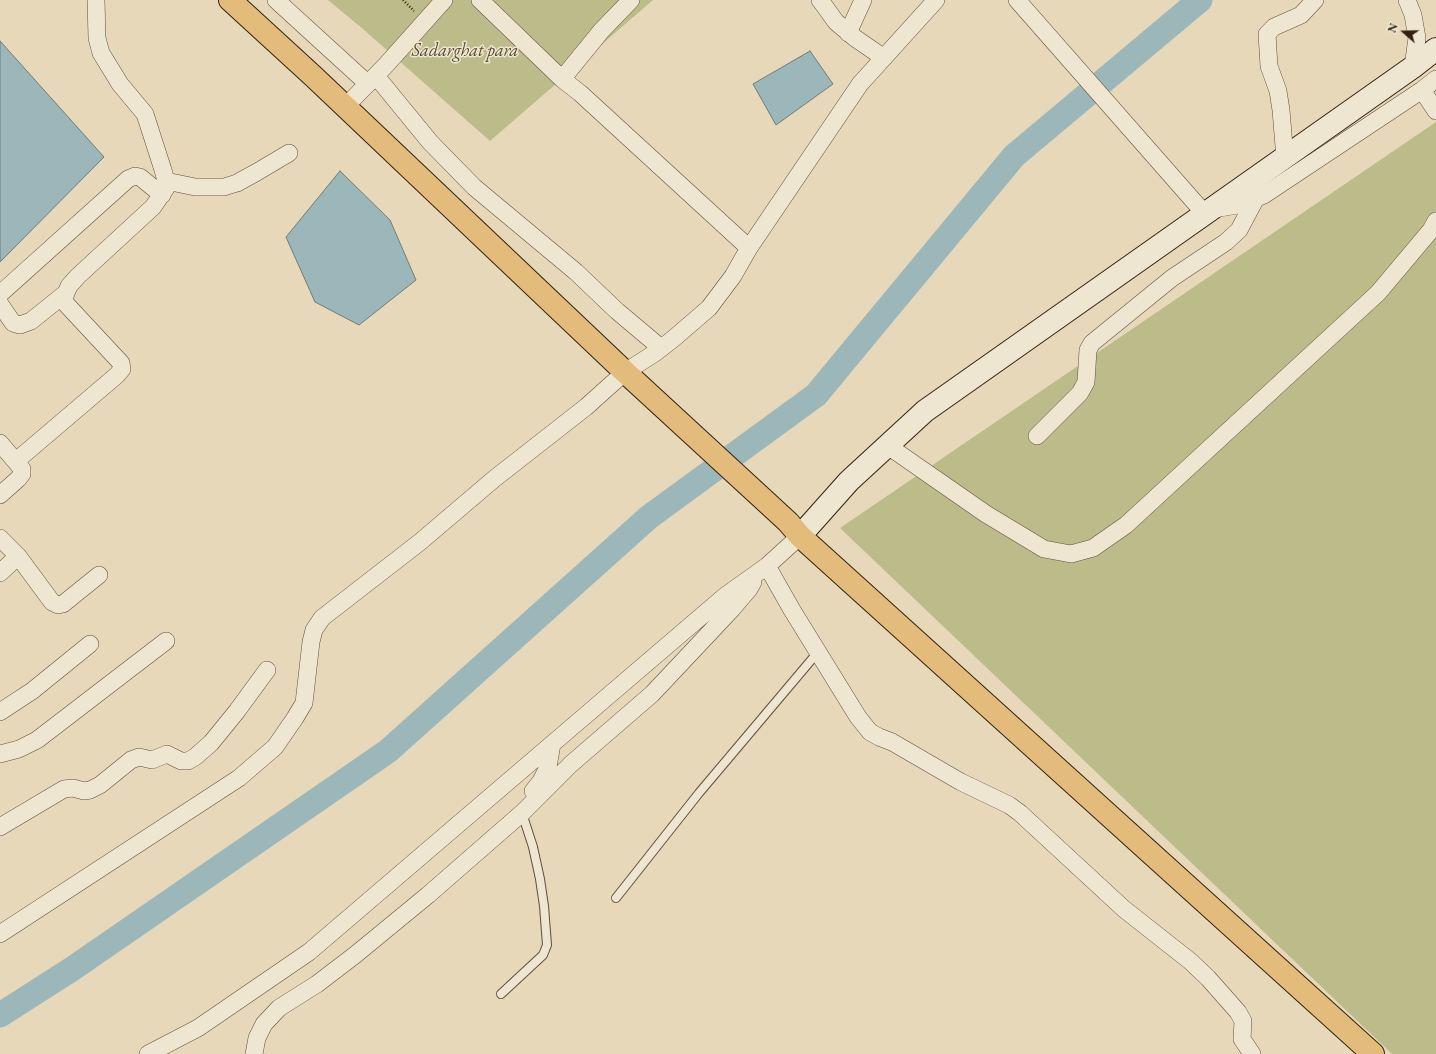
<!DOCTYPE html>
<style>
body{margin:0}
#map{position:relative;width:1436px;height:1054px;overflow:hidden;background:#e6d8b9;font-family:"EB Garamond",serif}
canvas{display:block}
.north{position:absolute;left:1384px;top:12px;width:40px;height:40px;-webkit-text-stroke:3px #efe6d2;paint-order:stroke;rotate:290deg;font-size:11px;font-weight:700;line-height:16px;text-align:center;color:#332111}
.north::after{content:'';display:block;margin:auto;width:14px;height:18px;background:#332111;clip-path:polygon(50% 0,100% 100%,50% 72%,0 100%)}
</style>
<div id="map">
<canvas width="1436" height="1054"></canvas>
<div class="north">N</div>
</div>
<script>
const ctx = document.querySelector('canvas').getContext('2d');
ctx.lineJoin = 'round';
function paint(path, color) {
  ctx.fillStyle = color;
  ctx.fill(path, 'evenodd');
}
function shape(rows) {
  const path = new Path2D();
  for (const r of rows) {
    path.moveTo(r[0], r[1]);
    for (let i = 2; i < r.length; i += 2) path.lineTo(r[i], r[i + 1]);
  }
  return path;
}
function trace(path, color, width, dash) {
  ctx.strokeStyle = color;
  ctx.lineWidth = width;
  ctx.lineCap = dash ? 'butt' : 'round';
  ctx.setLineDash(dash || []);
  ctx.stroke(path);
}
function write(font, color, halo, rows, align = 'center') {
  ctx.font = font + ' "EB Garamond",serif';
  ctx.lineWidth = 3;
  ctx.setLineDash([]);
  ctx.textBaseline = 'middle';
  ctx.strokeStyle = halo;
  ctx.fillStyle = color;
  for (const [text, x, y, turn = 0] of rows) {
    ctx.save();
    ctx.translate(x, y);
    ctx.rotate((+turn || 0) * Math.PI / 180);
    ctx.textAlign = isNaN(turn) ? turn : align;
    if (halo) ctx.strokeText(text, 0, 0);
    ctx.fillText(text, 0, 0);
    ctx.restore();
  }
}
const green = shape([
 [328,0,653,0,490,141,363,29],
 [1436,122,1436,1054,1392,1054,840,528]
]);
const water = shape([
 [0,41,104,157,0,262,0,41],
 [810,51,833,84,776,125,753,84,810,51],
 [340,171,390,220,416,280,359,325,315,302,286,237,340,171]
]);
const river = shape([
 [0,1015,72,969,388,751,649,517,816,395,1014,156,1200,0]
]);
const path = shape([
 [403,0,414,11]
]);
const lane = shape([
 [616,898,699,793,818,652],
 [501,994,543,955,547,945,544,906,540,879,533,847,522,813]
]);
const street = shape([
 [276,0,368,84],
 [480,0,562,79,580,93,749,248],
 [820,0,836,22,855,38,884,58],
 [1017,0,1205,214],
 [1407,0,1413,15,1417,38,1413,67],
 [848,33,863,0],
 [376,76,430,142,474,187,576,272,617,311,661,348],
 [562,79,602,30,631,0],
 [1422,90,1436,111],
 [345,107,386,65,444,0],
 [1285,158,1281,110,1278,91,1269,66,1267,34,1274,27,1301,15,1315,0],
 [166,181,195,187,224,187,237,183,257,172,289,153],
 [1214,209,1243,204,1264,195,1422,90,1436,79],
 [0,294,128,179,135,176,140,177,162,195],
 [0,304,13,323,20,325,31,321,66,293],
 [1037,436,1080,393,1086,382,1088,350,1092,343,1172,278,1226,242,1239,230,1256,198],
 [0,443,22,469,22,474,18,479,0,495],
 [888,446,986,514,1044,549,1071,554,1093,548,1126,525,1378,293,1431,230,1436,221],
 [16,461,117,375,122,369,121,363,67,305,64,300,66,293,69,286,78,276,153,207,166,188,166,181,163,170,145,114,120,84,101,53,97,38,96,0],
 [0,538,18,556,52,602,58,605,63,604,99,575],
 [767,566,792,610,858,717,870,732,879,737,892,742,961,782,1009,805,1020,813,1124,909,1190,961,1208,978,1238,1012,1243,1021,1242,1039,1252,1054],
 [0,573,18,556],
 [0,712,32,691,90,644],
 [0,754,19,749,37,740,166,641],
 [533,791,541,781,548,767,552,744],
 [0,827,64,789,73,788,84,791,90,790,100,785,131,760,139,757,152,760,167,754,181,761,188,761,195,757,211,743,237,711,267,670],
 [0,934,239,778,275,747,295,718,304,703,311,642,314,630,322,618,420,542,494,479,586,407,625,372,655,353,673,339,709,308,733,276,749,248,860,84,936,0],
 [148,1054,198,1028,309,952,725,596,767,566,800,536],
 [254,1054,257,1038,264,1024,279,1008,317,984,355,955,428,895,522,813,571,764,652,694,732,609,749,589,753,582]
]);
const secondary = shape([
 [800,536,849,481,925,411,1413,67,1436,49]
]);
const highway = shape([
 [230,0,313,76,625,372,788,522,800,536,1373,1054]
]);
const parkNames = [
 ["Sadarghat para",465,51]
];
paint(green, '#bcbc8b');
paint(water, '#9bb7ba');
trace(water, '#717b76', 1);
trace(river, '#9bb7ba', 25);
trace(lane, '#604f3b', 10);
trace(street, '#604f3b', 18);
trace(secondary, '#332111', 24);
trace(highway, '#332111', 24);
trace(path, '#332111', 2.5, [1, 2]);
trace(lane, '#efe6d2', 8);
trace(street, '#efe6d2', 17);
trace(secondary, '#efe6d2', 22);
trace(highway, '#e3bc7c', 22);
write('italic 18px', '#554830', '#efe6d2', parkNames);
</script>
